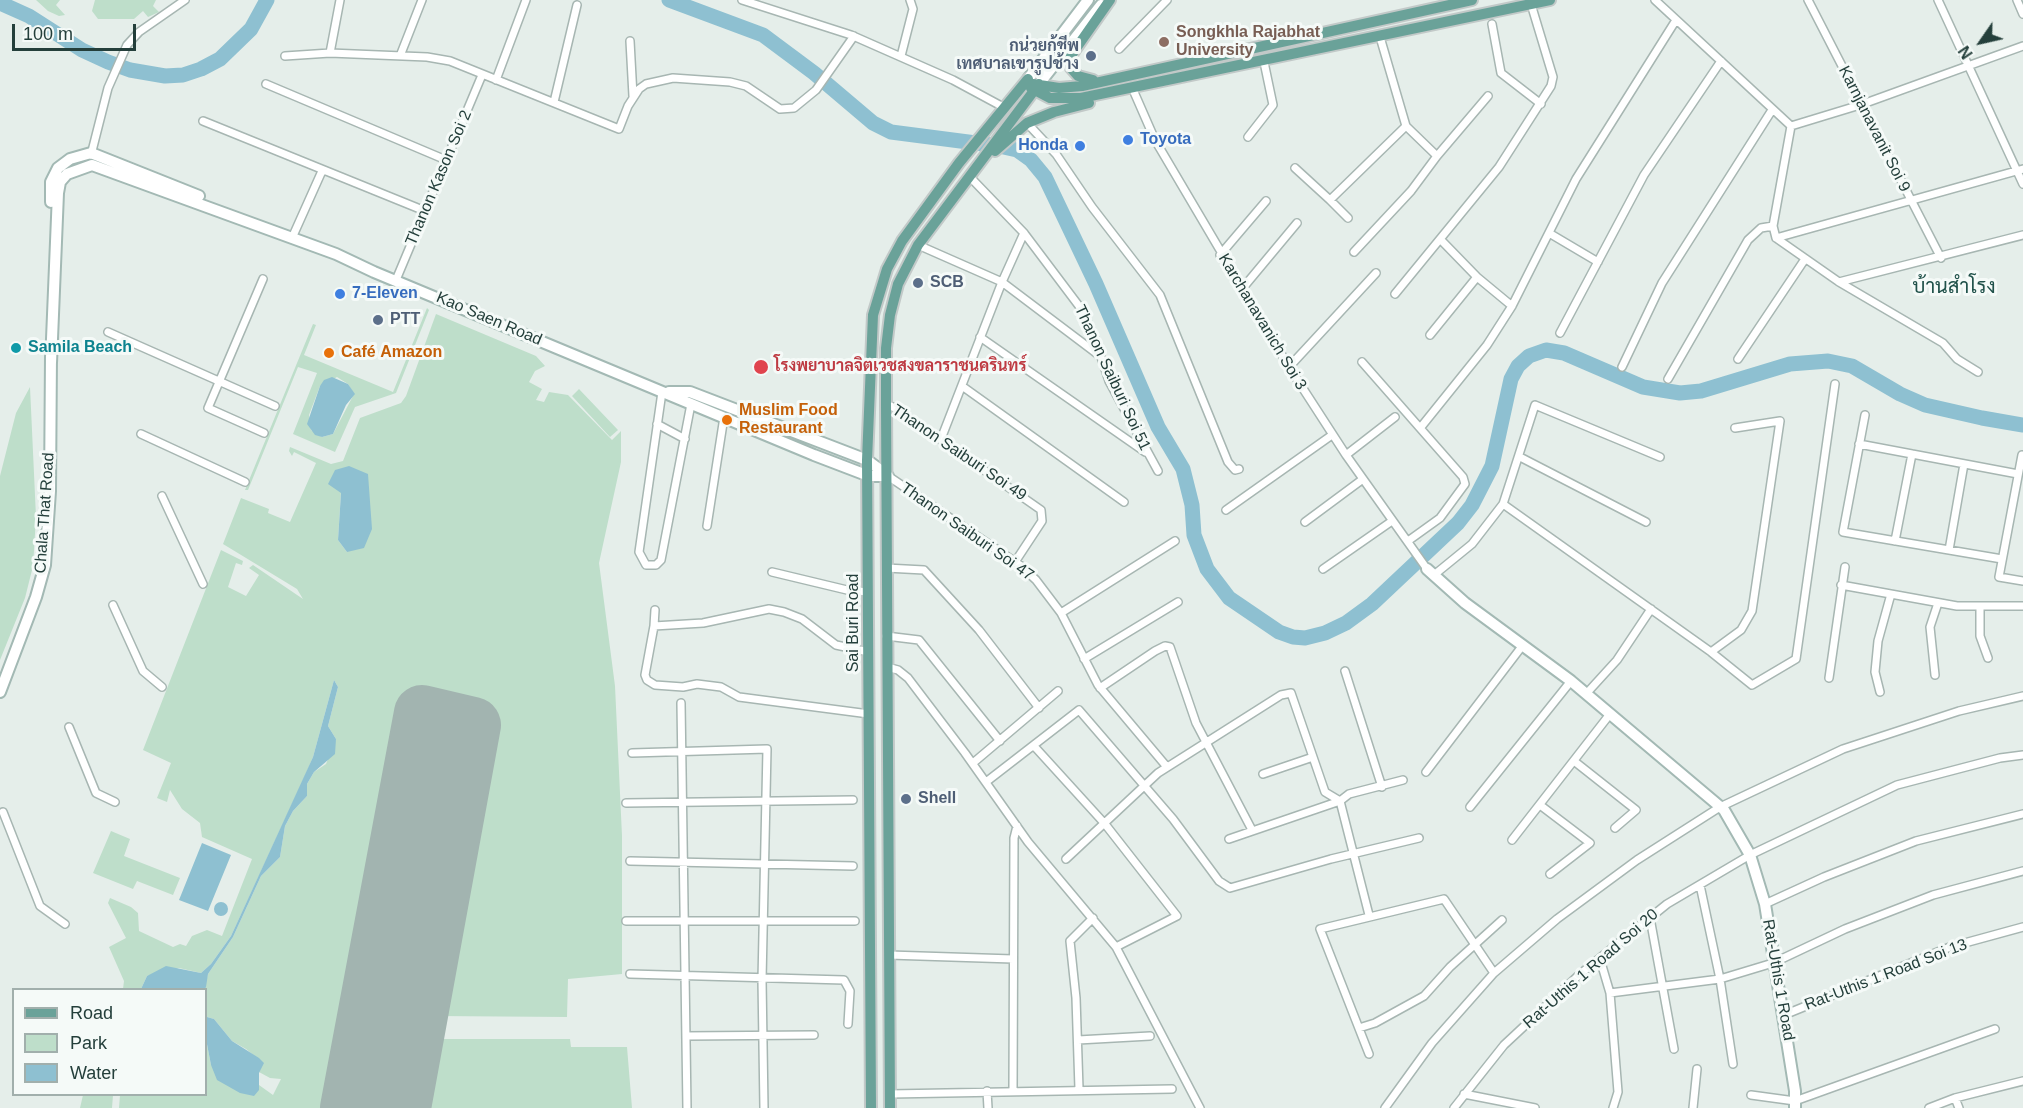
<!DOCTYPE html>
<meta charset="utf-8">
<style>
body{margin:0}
#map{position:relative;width:2023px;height:1108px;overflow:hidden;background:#e5eeea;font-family:Arial,sans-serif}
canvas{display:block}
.legend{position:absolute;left:12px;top:988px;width:195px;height:108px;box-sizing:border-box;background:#f5faf8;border:2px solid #a1afac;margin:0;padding:8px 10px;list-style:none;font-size:18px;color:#243f3b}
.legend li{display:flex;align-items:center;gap:12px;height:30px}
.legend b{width:30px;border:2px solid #a1afac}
.north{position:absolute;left:1951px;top:12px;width:60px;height:60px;-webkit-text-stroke:4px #f5faf8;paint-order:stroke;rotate:236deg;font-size:16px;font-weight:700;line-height:24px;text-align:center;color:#243f3b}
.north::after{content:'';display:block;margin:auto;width:21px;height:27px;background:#243f3b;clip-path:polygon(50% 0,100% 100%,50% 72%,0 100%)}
.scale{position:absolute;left:12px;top:24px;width:124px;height:27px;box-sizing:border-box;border:3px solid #243f3b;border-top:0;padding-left:8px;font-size:18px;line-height:21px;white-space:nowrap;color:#243f3b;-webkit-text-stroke:4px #f5faf8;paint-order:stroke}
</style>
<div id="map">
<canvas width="2023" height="1108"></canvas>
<ul class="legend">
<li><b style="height:8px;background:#6aa299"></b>Road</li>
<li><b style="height:16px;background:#bedeca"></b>Park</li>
<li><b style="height:16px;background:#8ec0d1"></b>Water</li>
</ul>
<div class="north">N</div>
<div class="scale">100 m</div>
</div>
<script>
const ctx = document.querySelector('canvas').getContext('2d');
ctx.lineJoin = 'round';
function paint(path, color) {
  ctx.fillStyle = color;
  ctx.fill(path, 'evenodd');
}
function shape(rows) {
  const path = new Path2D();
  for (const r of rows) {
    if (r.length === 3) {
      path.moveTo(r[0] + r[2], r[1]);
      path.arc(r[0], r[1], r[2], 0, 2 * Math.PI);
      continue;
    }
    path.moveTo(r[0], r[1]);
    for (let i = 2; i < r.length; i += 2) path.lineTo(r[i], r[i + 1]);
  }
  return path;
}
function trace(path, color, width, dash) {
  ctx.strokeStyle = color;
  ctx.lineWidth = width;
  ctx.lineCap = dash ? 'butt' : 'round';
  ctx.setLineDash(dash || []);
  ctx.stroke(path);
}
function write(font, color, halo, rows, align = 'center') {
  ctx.font = font + ' Arial,Sarabun,sans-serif';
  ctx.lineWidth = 6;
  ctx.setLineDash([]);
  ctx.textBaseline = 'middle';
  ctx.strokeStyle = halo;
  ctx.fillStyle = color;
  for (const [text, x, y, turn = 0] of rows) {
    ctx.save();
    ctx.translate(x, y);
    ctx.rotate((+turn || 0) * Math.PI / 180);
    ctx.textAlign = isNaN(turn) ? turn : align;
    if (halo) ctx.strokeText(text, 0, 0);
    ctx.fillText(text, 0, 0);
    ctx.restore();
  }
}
const green = shape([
 [36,0,60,0,56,5,65,15,59,16,48,11],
 [95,0,156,0,153,6,159,12,148,17,143,11,134,19,98,19,92,11],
 [427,308,429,310,396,393,355,407,335,452,293,434,317,373,298,367,248,490,245,490,313,324,316,325,304,355,393,392],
 [337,377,348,384,354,394,333,434,322,437,311,430,309,415,320,386],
 [436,314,536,356,545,366,535,371,529,382,542,389,536,400,544,402,549,392,568,395,612,440,621,431,621,462,599,563,615,686,622,836,622,974,568,979,567,1017,435,1016,429,1014,481,722,418,707,343,1108,119,1108,120,1095,206,1094,206,1039,211,1065,259,1090,259,1085,273,1095,281,1079,270,1078,259,1072,263,1063,246,1049,232,1041,214,1019,207,1017,204,989,208,974,233,937,261,876,280,857,285,826,293,811,307,796,307,784,314,772,326,764,336,739,328,726,338,687,334,680,313,757,304,778,231,936,211,964,201,973,179,968,147,976,141,989,123,989,124,981,109,947,126,938,108,903,110,898,131,907,138,913,139,931,173,947,180,944,186,946,192,936,207,930,222,936,252,859,202,837,200,823,182,809,170,790,167,802,157,798,171,763,143,750,221,550,243,561,242,565,236,563,228,587,246,596,259,575,249,568,253,565,303,599,297,589,223,544,241,498,269,509,268,513,290,522,316,463,294,452,292,456,289,451,290,447,331,464,343,461,360,418,401,403,406,396],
 [341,492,347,552,338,540],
 [30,387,36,517,33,566,25,598,0,660,0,476,16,413],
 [579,389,618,430,610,437,572,396],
 [111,831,130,839,124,856,180,878,173,895,137,881,133,889,93,873],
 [431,1039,570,1039,571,1047,627,1047,632,1108,412,1108,424,1044],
 [83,1095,113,1095,112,1108,80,1108]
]);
const water = shape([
 [332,377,348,384,355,394,346,405,333,434,322,437,315,435,307,424,320,386,324,380],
 [349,466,368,474,372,529,364,548,347,552,338,540,341,493,328,484,335,470],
 [334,680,338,687,328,726,336,739,335,754,314,772,307,784,307,796,293,811,285,826,280,857,261,876,233,937,208,974,206,987,204,990,141,989,147,976,166,966,201,973,211,964,231,936,313,757],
 [202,843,231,855,208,911,179,900],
 [221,909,7],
 [207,1017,214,1019,232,1041,259,1058,264,1063,259,1073,259,1090,254,1096,240,1093,217,1080,211,1065,206,1039]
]);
const river = shape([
 [669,0,763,35,814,73,873,123,891,132,999,146,1017,150,1031,160,1045,177,1096,284,1158,427,1183,469,1192,505,1194,535,1207,569,1229,598,1279,632,1293,637,1305,638,1325,633,1346,623,1372,604,1458,523,1472,505,1492,466,1511,379,1518,366,1529,356,1546,350,1564,353,1643,387,1680,393,1701,391,1790,364,1828,361,1852,366,1900,394,1925,405,1982,418,2023,425],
 [0,3,29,16,82,50,108,62,130,70,165,76,183,75,201,69,220,59,251,29,267,0]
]);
const runway = shape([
 [348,1108,422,713,473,725,403,1108]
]);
const street = shape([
 [742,0,851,35,953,80,1005,108],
 [1655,0,1791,126],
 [1808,0,1941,258],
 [1938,0,2023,184],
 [2017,0,2023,14],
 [1492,24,1501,73,1541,104],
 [1380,37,1406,126,1437,156],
 [630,41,633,96],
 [1119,49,1167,0],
 [330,53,340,0],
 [285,56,330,53,427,57,450,61,619,129,628,106,639,89,646,84,673,78,730,82,746,86,780,109,794,108,816,90,854,36],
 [400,56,422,0],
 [901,56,913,9,910,0],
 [496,80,526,0],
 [266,84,446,160],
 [1134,92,1155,140,1289,367,1346,455,1427,569],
 [554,102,577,5],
 [203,121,425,211],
 [1027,123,1056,154,1092,207,1160,295,1228,462,1235,470,1239,469],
 [1791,126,1773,226,1776,238,1839,282,1943,343,1957,359,1978,372],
 [1791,126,1860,105,2023,46],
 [1248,137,1273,105,1264,62],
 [91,155,108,88,127,45,139,32,185,0],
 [1295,168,1330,200,1406,126],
 [970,177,1024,233,1079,306,1093,333,1109,381,1158,471],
 [1330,200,1348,218],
 [1549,233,1598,262],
 [292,238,322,171],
 [1776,238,2023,169],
 [1441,240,1477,277,1512,306],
 [918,245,1002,282,1100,356],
 [1354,252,1411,191,1437,156,1488,96],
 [1220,255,1266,201],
 [263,279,208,408,264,433],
 [396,280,482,75],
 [1839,282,2023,235],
 [1242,289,1297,223],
 [1395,294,1499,167,1551,86,1553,77,1531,4],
 [108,332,275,406],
 [1560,333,1644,175,1721,61],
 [1430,335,1477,277],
 [980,337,1145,452],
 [1738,359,1805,259],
 [1362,362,1463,477,1465,484,1440,518,1408,541],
 [1289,367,1376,273],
 [1622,367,1662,283,1772,110],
 [1668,379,1748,240,1761,228,1773,226],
 [962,386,1124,502],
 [662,392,639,552,646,565,656,565,661,560,691,404],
 [886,404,895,408,1041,510,1042,521,1015,562],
 [1865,415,1843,532,2002,559],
 [657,424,685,439],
 [1421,427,1487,345,1512,306,1576,179,1676,20],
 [141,434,245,482],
 [941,439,1002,282,1024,233],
 [1859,444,2018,474],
 [1346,455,1395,417],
 [2022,455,1999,577,2023,581],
 [1520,457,1646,522],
 [888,476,1021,566,1036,580,1061,613,1098,685,1167,767],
 [162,496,203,584],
 [1503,504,1711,652,1752,685,1796,659,1835,384],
 [1226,510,1332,435],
 [1305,522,1363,479],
 [707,526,724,417],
 [1895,541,1912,454],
 [1949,550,1964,464],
 [886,568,924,570,979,630,1039,708],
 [1323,569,1392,521],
 [772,572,847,590,868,592],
 [1434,575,1472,544,1503,504,1535,405,1660,457],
 [1841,585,1957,606,2023,606],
 [113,605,143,671,162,687],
 [1980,608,1980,636,1988,658],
 [1061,613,1175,541],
 [654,626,655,610],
 [886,636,919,640,1000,741],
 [869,652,836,645,802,619,784,612,769,609,703,623,654,626,645,675,647,680,655,685,683,687,697,684,721,687,739,697,869,714],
 [1711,652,1741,630,1752,611,1780,421,1735,428],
 [1084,659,1178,602],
 [887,667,898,670,908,678,965,753,1028,842,1116,947,1200,1108],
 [1345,671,1382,787],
 [1935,675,1930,627,1938,603],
 [1829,678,1845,567],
 [1100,688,1155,651,1165,646,1170,647,1196,723,1252,830],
 [1880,692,1875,672,1878,641,1891,594],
 [1586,694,1617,660,1651,609],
 [681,703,687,1108],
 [69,727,96,793,115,802],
 [1034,746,1105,824,1177,916,1116,947],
 [632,753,767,749,762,980,764,1108],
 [1574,761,1636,810,1615,828],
 [973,763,1058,691],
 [1426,772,1523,645],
 [1263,774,1313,757],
 [986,782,1079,710,1173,819,1219,881,1230,888,1331,859,1419,838],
 [626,803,853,800],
 [1540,805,1590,843,1550,874],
 [1470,807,1571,681],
 [3,812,40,906,65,924],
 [1512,840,1610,714],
 [1066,859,1158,773,1281,695,1291,693,1325,792,1340,801,1229,839],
 [630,861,853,866],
 [1700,885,1720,979,1733,1064],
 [1765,904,1824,877,1916,841,2023,814],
 [1369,915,1340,801,1349,794,1403,780],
 [1650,918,1674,1049],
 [626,921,855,921],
 [889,955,1013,959],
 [1600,959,1610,993,1618,1092,1613,1108],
 [630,974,844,980,850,991,848,1024],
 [1610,993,1720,979,1773,963,1845,929,1933,895,2023,871],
 [1784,1015,1950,947,2023,927],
 [1359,1028,1375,1023,1424,996,1450,967,1502,920],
 [686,1036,814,1035],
 [1078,1040,1150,1036],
 [1369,1054,1320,929,1444,899,1494,973],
 [1079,1089,1076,998,1070,941,1093,918],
 [1013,1090,1014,838,1017,826],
 [987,1091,988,1108],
 [890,1094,1172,1089],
 [1464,1094,1535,1108],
 [1751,1095,1795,1101,1995,1029],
 [1955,1098,1959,1108],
 [1385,1108,1432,1043,1494,973,1557,919,1637,860,1720,807,1843,749,1959,711,2023,696],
 [1454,1108,1504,1045,1579,975,1667,904,1750,855,1897,785,2000,758,2023,755],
 [1693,1108,1697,1069],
 [1929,1108,1955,1098,2023,1081]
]);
const secondary = shape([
 [1028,79,1088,0],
 [1039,84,1101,5],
 [51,202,51,182,58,168,70,159,91,153,199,196],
 [51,363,58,193,60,182,67,174,92,165,336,254,374,272,814,455,869,476,888,476],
 [669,392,690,392,867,460,887,475],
 [1427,569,1465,603,1571,681,1724,810,1750,855,1765,904,1795,1091,1795,1108],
 [0,692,36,597,45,565,50,491,51,356]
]);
const primary = shape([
 [1093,80,1078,76,1071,68,1070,57,1110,0],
 [1033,84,1059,88,1082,86,1472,0],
 [1031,88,1050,98,1081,98,1550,0],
 [995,151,1027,123,1054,112,1089,103],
 [871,1108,867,460,873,315,887,269,902,241,959,163,1028,79],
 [890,1108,886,404,886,348,890,315,898,284,918,245,1039,84]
]);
const markers = [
 [1164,42,6,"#8d6e63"],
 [1091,56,6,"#5c6f8a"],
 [1128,140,6,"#3f7fe0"],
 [1080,146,6,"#3f7fe0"],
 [918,283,6,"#5c6f8a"],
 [340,294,6,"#3f7fe0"],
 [378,320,6,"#5c6f8a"],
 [16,348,6,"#0f9aa8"],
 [329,353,6,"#e8710a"],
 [761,367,8,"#e0444e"],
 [727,420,6,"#e8710a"],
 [906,799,6,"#5c6f8a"]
];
const educationNames = [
 ["Songkhla Rajabhat",1176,33],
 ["University",1176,51]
];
const serviceNames = [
 ["กน่วยกู้ชีพ",1079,47,"right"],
 ["เทศบาลเขารูปช้าง",1079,65,"right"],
 ["SCB",930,283],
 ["PTT",390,320],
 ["Shell",918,799]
];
const streetNames = [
 ["Karnjanavanit Soi 9",1874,129,63],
 ["Thanon Kason Soi 2",439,178,-67],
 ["Kao Saen Road",489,319,23],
 ["Karchanavanich Soi 3",1262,322,59],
 ["Thanon Saiburi Soi 51",1112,378,65],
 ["Thanon Saiburi Soi 49",959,453,34],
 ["Chala That Road",45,513,-86],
 ["Thanon Saiburi Soi 47",967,532,35],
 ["Sai Buri Road",854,623,-90],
 ["Rat-Uthis 1 Road Soi 20",1591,969,-41],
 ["Rat-Uthis 1 Road Soi 13",1886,975,-21],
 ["Rat-Uthis 1 Road",1778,980,80]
];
const shopNames = [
 ["Toyota",1140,140],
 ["Honda",1068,146,"right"],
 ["7-Eleven",352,294]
];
const cultureNames = [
 ["Samila Beach",28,348]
];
const foodNames = [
 ["Café Amazon",341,353],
 ["Muslim Food",739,411],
 ["Restaurant",739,429]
];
const healthNames = [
 ["โรงพยาบาลจิตเวชสงขลาราชนครินทร์",774,367]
];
const quarterNames = [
 ["บ้านสำโรง",1954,287]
];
paint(green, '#bedeca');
paint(water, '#8ec0d1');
trace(river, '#8ec0d1', 15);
trace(runway, '#a2b4b0', 56);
trace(street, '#a7b6b2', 10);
trace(secondary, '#a3b9b4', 14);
trace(primary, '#c2c9c8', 14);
trace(street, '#fff', 7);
trace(secondary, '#fff', 10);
trace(primary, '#6aa299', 10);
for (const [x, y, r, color] of markers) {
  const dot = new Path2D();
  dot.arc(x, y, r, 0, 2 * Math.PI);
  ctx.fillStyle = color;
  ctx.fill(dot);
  trace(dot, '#f5faf8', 2);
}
write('bold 16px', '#785e54', '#f5faf8', educationNames, 'left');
write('bold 16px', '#4e5e75', '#f5faf8', serviceNames, 'left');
write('16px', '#243f3b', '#f5faf8', streetNames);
write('bold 16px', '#366cbe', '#f5faf8', shopNames, 'left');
write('bold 16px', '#0d838f', '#f5faf8', cultureNames, 'left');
write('bold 16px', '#c56008', '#f5faf8', foodNames, 'left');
write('bold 16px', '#be3a42', '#f5faf8', healthNames, 'left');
write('20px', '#20514a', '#f5faf8', quarterNames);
</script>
